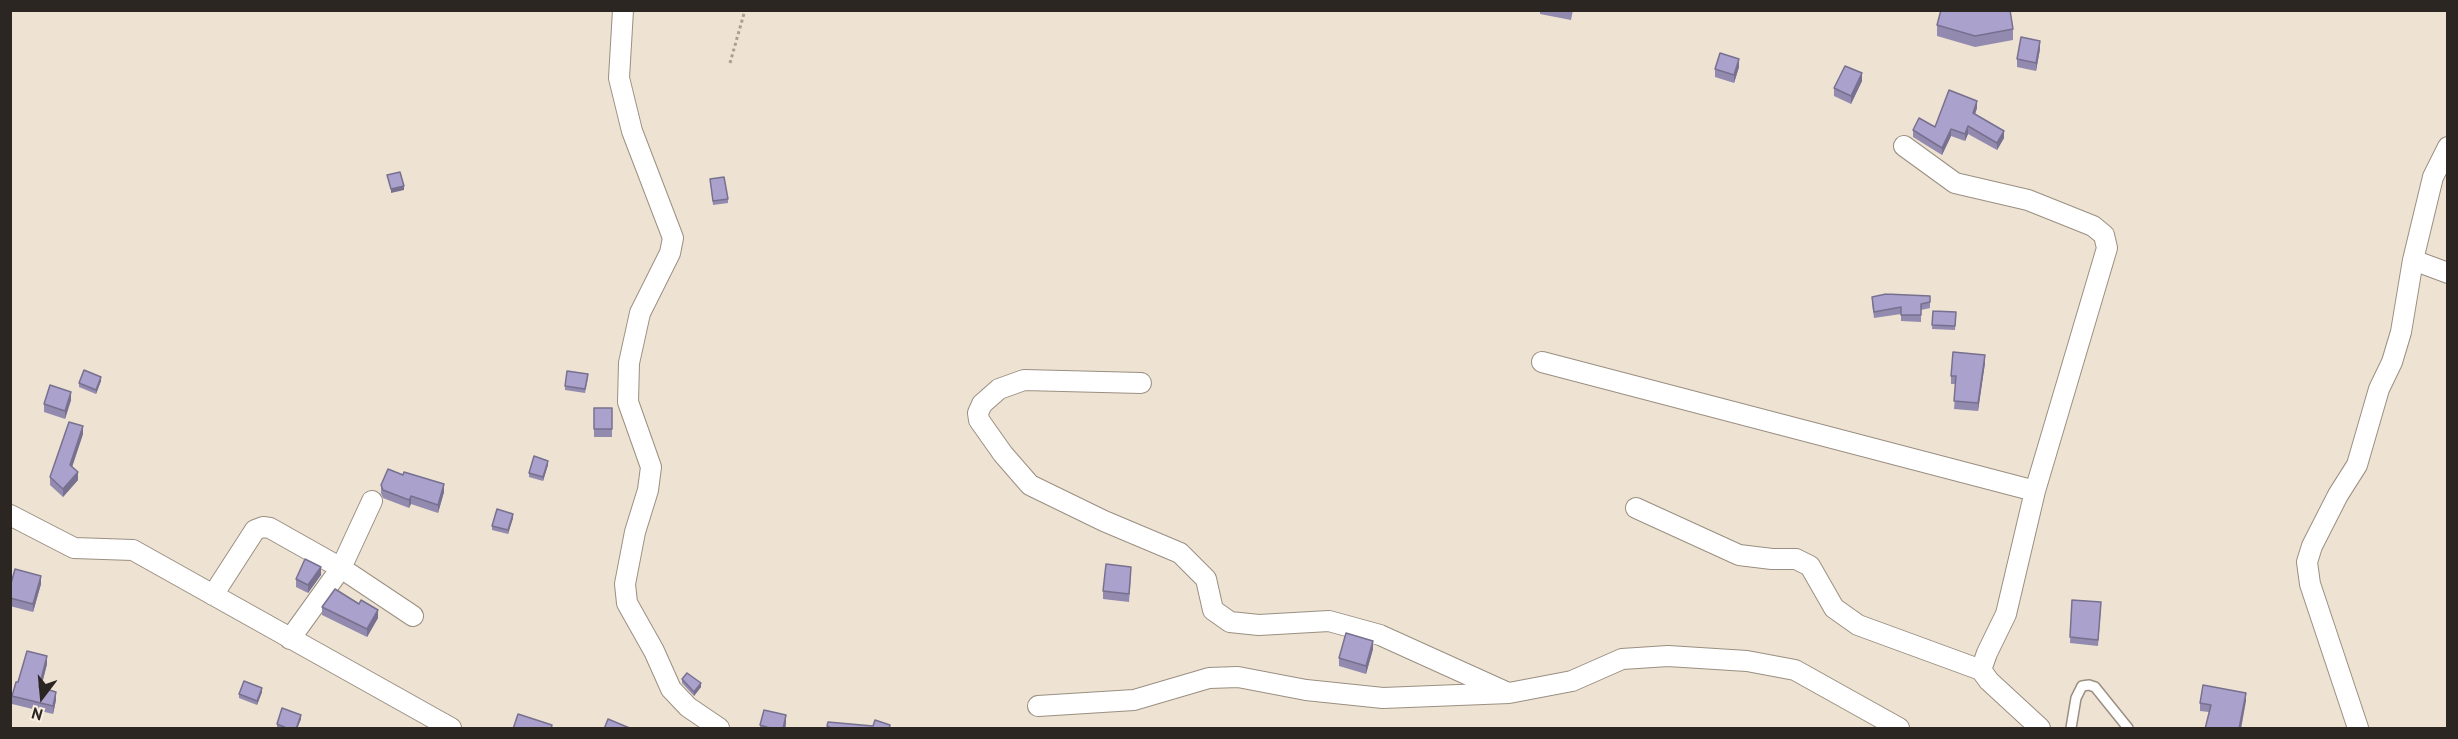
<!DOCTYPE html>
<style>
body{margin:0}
#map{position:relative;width:2458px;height:739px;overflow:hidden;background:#eee2d3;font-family:"PT Sans",sans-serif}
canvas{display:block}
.frame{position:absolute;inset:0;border:12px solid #2b2621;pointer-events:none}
.north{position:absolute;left:12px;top:667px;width:60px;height:60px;-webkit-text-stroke:4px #fbefe1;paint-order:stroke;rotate:196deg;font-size:16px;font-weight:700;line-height:24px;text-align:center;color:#2b2621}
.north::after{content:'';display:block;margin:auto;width:21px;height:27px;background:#2b2621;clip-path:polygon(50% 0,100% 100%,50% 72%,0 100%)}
</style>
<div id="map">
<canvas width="2458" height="739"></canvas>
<div class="frame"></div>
<div class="north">N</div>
</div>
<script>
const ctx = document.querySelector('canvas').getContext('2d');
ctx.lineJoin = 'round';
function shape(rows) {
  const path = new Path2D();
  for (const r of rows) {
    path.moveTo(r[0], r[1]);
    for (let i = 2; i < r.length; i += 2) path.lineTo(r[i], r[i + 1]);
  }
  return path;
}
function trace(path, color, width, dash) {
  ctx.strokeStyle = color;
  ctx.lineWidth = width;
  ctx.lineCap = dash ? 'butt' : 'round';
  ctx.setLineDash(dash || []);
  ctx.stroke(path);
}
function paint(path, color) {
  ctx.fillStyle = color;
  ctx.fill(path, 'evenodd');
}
const path = shape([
 [730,63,745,10]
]);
const service = shape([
 [2071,728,2076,698,2082,686,2089,685,2095,687,2128,728]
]);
const minor = shape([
 [623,10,619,78,632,131,673,238,670,253,640,313,629,363,628,402,651,467,648,490,635,532,625,584,627,603,654,651,671,689,688,707,719,728],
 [1904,146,1955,183,2028,200,2093,226,2104,235,2107,248,2035,491,2006,614,1987,653,1981,670,1989,681,2040,728],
 [2413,260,2448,273],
 [1542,362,2035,491],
 [1141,383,1024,380,999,389,982,404,978,413,979,420,1003,454,1030,485,1104,521,1180,553,1206,579,1213,610,1230,622,1259,625,1329,621,1380,635,1506,692],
 [1636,508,1739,555,1772,559,1796,559,1810,566,1834,608,1858,625,1981,670],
 [10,515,74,548,133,550,451,728],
 [213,595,255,530,263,527,270,528,341,568,413,616],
 [290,639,341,568,372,501],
 [1038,706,1134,700,1209,678,1238,677,1306,690,1383,698,1509,693,1572,681,1622,659,1668,656,1747,661,1795,670,1899,728],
 [2358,728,2310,584,2307,562,2312,546,2338,495,2357,465,2379,389,2392,362,2401,332,2413,260,2433,177,2448,147]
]);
const wall = shape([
 [1540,10,1573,10,1571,20,1540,14],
 [1937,25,2013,29,2013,40,1975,47,1937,36],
 [2040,49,2036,71,2017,67,2017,59],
 [1739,67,1734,83,1715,77,1715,69],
 [1862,81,1851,104,1834,96,1834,88],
 [1977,108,1975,114,2004,138,1997,150,1968,134,1965,141,1951,136,1942,155,1913,137,1913,130,1935,127],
 [710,179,728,199,728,203,713,205],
 [1930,296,1930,308,1921,310,1921,322,1901,321,1901,314,1874,318,1872,303,1872,297],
 [1933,311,1956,312,1955,330,1932,329],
 [1985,363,1978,411,1954,409,1956,384,1951,384,1951,376],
 [588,378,585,393,565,390,565,386],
 [101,381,96,394,79,387,79,383],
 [71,400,65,419,44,412,44,404],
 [594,408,612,408,612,437,594,437],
 [83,434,72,467,78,480,63,497,50,485,50,477],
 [548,465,543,481,529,477,529,473],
 [381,485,444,492,438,513,411,504,409,508,383,498,381,493],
 [513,518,508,534,492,530,492,526],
 [321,575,308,593,296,587,296,579],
 [1131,575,1129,602,1103,599,1103,591],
 [41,584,33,612,10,606,10,587],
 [2072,600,2101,608,2098,646,2070,643],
 [322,607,378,618,367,637,322,615],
 [1373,649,1366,674,1339,666,1339,658],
 [47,664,41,688,56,700,53,714,12,704,12,696,18,682],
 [682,679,701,687,694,696,682,683],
 [262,692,257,705,239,698,239,694],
 [2246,701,2209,712,2200,711,2200,703],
 [301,719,297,729,277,728,277,724],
 [786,723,785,729,760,729,760,725]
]);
const shadedWall = shape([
 [2040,41,2040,49,2036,71,2036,63],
 [1739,59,1739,67,1734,83,1734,75],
 [1862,73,1862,81,1851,104,1851,96],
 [1977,101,1977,108,1973,120,1973,113],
 [1968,126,1968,134,1965,141,1965,134],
 [1951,129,1951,136,1942,155,1942,148],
 [2004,131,2004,138,1997,150,1997,143],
 [404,186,404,190,391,193,391,189],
 [1985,355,1985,363,1978,411,1978,403],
 [101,377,101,381,96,394,96,390],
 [71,392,71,400,65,419,65,411],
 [83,426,83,434,70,473,70,465],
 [548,461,548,465,543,481,543,477],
 [78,472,78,480,63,497,63,489],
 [444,484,444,492,438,513,438,505],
 [411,496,411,504,409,508,409,500],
 [513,514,513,518,508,534,508,530],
 [321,567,321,575,308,593,308,585],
 [41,576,41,584,33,612,33,604],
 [378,610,378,618,367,637,367,629],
 [1373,641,1373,649,1366,674,1366,666],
 [47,656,47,664,39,695,39,687],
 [701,683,701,687,694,696,694,692],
 [262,688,262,692,257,705,257,701],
 [56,692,56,700,53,714,53,706],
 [2246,693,2246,701,2241,729,2239,729],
 [301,715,301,719,297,729,296,729],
 [786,715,786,723,785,729,783,729]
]);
const building = shape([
 [1941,10,2010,10,2013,29,1975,36,1937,25,1941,10],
 [2021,37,2040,41,2036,63,2017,59,2021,37],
 [1720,53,1739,59,1734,75,1715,69,1720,53],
 [1845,66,1862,73,1851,96,1834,88,1845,66],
 [1949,90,1977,101,1973,113,2004,131,1997,143,1968,126,1965,134,1951,129,1942,148,1913,130,1919,118,1935,127,1949,90],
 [400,172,404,186,391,189,387,175,400,172],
 [724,177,728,199,713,201,710,179,724,177],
 [1886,294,1930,296,1930,302,1921,304,1921,315,1901,315,1901,307,1874,312,1872,297,1886,294],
 [1933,311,1956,312,1955,326,1932,325,1933,311],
 [1953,352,1985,355,1978,403,1954,401,1956,376,1951,376,1953,352],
 [84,370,101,377,96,390,79,383,84,370],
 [567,371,588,374,585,389,565,386,567,371],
 [50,385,71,392,65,411,44,404,50,385],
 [594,408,612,408,612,429,594,429,594,408],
 [69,422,83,426,70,465,78,472,63,489,50,477,69,422],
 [534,456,548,461,543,477,529,473,534,456],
 [388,469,403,475,404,472,444,484,438,505,411,496,409,500,383,490,381,485,388,469],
 [497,509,513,514,508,530,492,526,497,509],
 [305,559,321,567,308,585,296,579,305,559],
 [1106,564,1131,567,1129,594,1103,591,1106,564],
 [15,569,41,576,33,604,10,598,10,587,15,569],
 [335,589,359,604,361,600,378,610,367,629,322,607,335,589],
 [2072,600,2101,602,2098,640,2070,637,2072,600],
 [1346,633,1373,641,1366,666,1339,658,1346,633],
 [27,651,47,656,39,687,56,692,53,706,12,696,16,682,18,682,27,651],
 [687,673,701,683,694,692,682,679,687,673],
 [244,681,262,688,257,701,239,694,244,681],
 [2203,685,2246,693,2239,729,2205,729,2211,705,2200,703,2203,685],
 [282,708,301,715,296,729,289,729,277,724,282,708],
 [764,710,786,715,783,729,773,729,760,725,764,710],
 [518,714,552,725,551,729,513,729,518,714],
 [608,719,632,729,604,729,608,719],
 [875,720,890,725,889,729,833,729,827,726,828,722,873,726,875,720]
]);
trace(service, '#9a8f81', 12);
trace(minor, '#9a8f81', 22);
trace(path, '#a89f93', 3, [3, 3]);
trace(service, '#fff', 9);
trace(minor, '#fff', 20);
paint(wall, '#928aaf');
paint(shadedWall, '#77718f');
paint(building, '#aaa1cc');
trace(building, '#77718f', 1.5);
</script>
